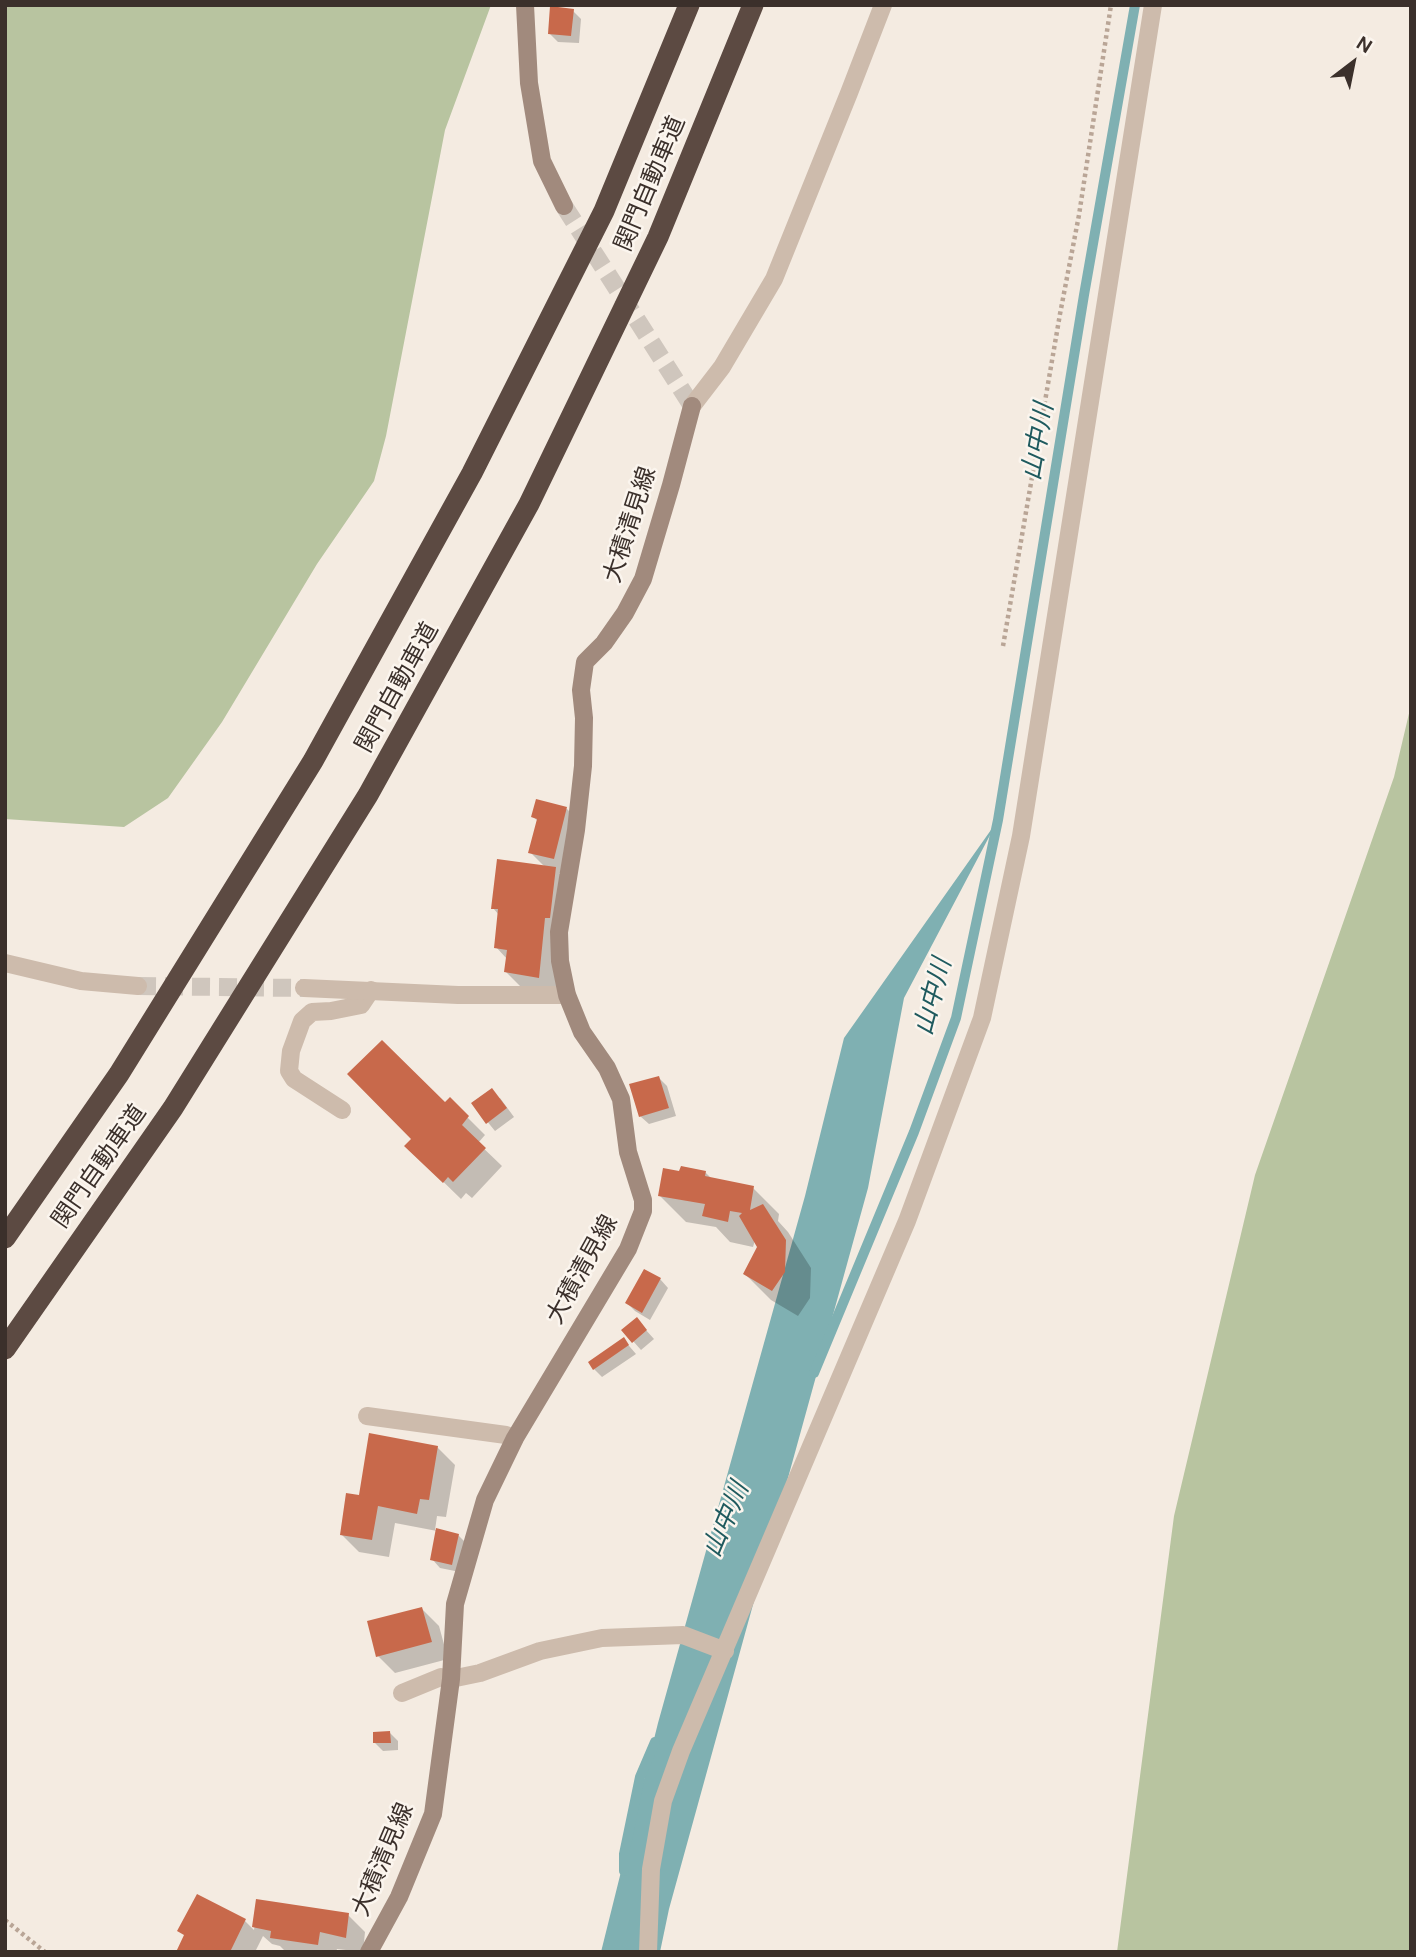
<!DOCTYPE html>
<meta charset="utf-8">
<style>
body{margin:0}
#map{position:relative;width:1416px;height:1957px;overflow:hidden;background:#f4ebe1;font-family:"DM Sans",sans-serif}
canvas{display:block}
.frame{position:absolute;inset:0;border:7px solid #3b302b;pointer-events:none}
.north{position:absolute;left:1318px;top:28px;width:70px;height:70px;-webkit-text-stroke:5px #fbf5ee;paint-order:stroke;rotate:32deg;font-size:19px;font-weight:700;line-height:28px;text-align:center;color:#3b302b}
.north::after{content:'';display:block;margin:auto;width:24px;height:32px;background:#3b302b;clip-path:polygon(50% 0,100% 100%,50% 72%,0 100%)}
</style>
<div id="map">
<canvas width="1416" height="1957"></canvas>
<div class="frame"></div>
<div class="north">N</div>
</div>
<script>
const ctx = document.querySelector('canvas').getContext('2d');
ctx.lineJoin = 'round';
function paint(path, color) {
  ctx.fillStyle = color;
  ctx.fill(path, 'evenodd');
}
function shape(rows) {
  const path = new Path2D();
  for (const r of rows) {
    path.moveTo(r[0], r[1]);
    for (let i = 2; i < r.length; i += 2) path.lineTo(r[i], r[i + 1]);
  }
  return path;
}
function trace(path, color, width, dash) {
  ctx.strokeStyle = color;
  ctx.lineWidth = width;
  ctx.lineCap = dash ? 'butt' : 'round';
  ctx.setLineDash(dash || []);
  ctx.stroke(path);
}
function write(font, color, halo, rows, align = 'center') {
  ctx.font = font + ' "DM Sans","Noto Sans JP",sans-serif';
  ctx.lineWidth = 5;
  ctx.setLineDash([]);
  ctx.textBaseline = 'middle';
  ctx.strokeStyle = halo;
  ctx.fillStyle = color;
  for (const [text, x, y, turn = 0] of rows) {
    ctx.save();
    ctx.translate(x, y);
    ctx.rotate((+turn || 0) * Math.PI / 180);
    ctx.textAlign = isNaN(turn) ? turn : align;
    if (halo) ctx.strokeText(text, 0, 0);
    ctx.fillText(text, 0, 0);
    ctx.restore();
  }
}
const green = shape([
 [5,5,491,5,445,130,386,436,374,481,317,564,222,722,168,798,124,827,5,819],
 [1411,705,1411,1952,1117,1952,1174,1516,1255,1175,1394,777]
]);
const water = shape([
 [998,820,904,998,868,1188,669,1909,660,1952,601,1952,658,1723,805,1196,844,1038]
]);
const shadow = shape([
 [573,11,581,19,579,43,558,42,549,33],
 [567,809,584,826,571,876,559,873,573,886,556,994,523,989,506,972,507,959,496,947,499,915,493,908,545,867,530,852,538,821,533,817],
 [659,1078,667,1086,676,1116,649,1124,640,1116],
 [500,1098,514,1117,495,1131,473,1104],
 [450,1100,485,1135,478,1143,502,1166,472,1198,466,1193,461,1199,424,1163,445,1105],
 [705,1172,712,1179,753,1188,779,1214,778,1221,788,1232,811,1268,810,1298,798,1316,771,1300,745,1274,759,1247,755,1240,753,1247,730,1242,716,1227,686,1222,660,1196,680,1173],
 [660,1279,668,1288,650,1320,635,1311,627,1303],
 [637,1320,654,1339,641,1350,633,1341],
 [624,1340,636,1354,602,1377,594,1369],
 [437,1447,455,1465,446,1517,437,1516,435,1530,458,1535,466,1543,460,1572,440,1568,432,1559,437,1531,395,1523,389,1557,359,1552,341,1534,361,1497],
 [422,1609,439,1626,448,1659,395,1673,378,1656],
 [390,1733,398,1741,398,1750,383,1751,375,1743],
 [258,1901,348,1915,365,1932,363,1952,337,1949,336,1952,286,1952,280,1946,272,1944,263,1936,255,1952,178,1952,245,1921,254,1930]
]);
const stream = shape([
 [814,1373,914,1132,956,1018,998,820,1084,295,1135,5],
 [624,1871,624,1854,640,1777,655,1742]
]);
const building = shape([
 [550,6,574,9,571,36,548,34],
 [536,799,567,807,554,859,528,853,537,819,531,817],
 [497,859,556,867,550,918,545,918,539,978,504,972,507,950,494,948,498,909,491,909],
 [382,1040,445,1102,450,1097,469,1116,462,1125,486,1148,453,1182,448,1177,443,1183,404,1146,411,1139,347,1074],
 [659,1076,669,1108,639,1117,629,1084],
 [492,1088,507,1108,486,1124,471,1103],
 [681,1166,706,1171,705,1176,754,1186,750,1210,763,1204,786,1240,785,1272,772,1291,743,1274,757,1247,739,1216,742,1213,730,1211,728,1222,702,1216,705,1204,658,1196,663,1168,679,1171],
 [644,1269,661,1278,642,1313,625,1303],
 [637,1317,647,1330,632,1343,621,1330],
 [624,1337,629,1345,593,1370,588,1362],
 [369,1433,438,1446,429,1500,420,1499,417,1514,378,1506,372,1540,340,1535,346,1493,359,1495],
 [436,1528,459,1534,452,1565,430,1560],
 [422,1607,432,1642,376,1657,367,1621],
 [390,1731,391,1743,373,1743,373,1732],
 [197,1894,246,1919,230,1952,176,1952,184,1935,177,1931],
 [256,1899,349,1913,346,1938,320,1932,318,1945,270,1938,271,1931,252,1927]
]);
const minorTunnel = shape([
 [138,986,304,988]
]);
const secondaryTunnel = shape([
 [564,206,692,406]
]);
const path = shape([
 [1003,646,1060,314,1079,215,1111,5],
 [5,1920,45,1952]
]);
const service = shape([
 [342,1110,294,1079,289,1071,291,1051,302,1021,312,1012,331,1011,361,1005,371,990],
 [367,1416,506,1435,515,1438],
 [402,1693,441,1677,451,1679]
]);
const minor = shape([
 [692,406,722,367,774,279,849,93,883,5],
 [5,963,81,981,138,986],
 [304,988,458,995,567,995],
 [451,1679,480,1673,540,1651,602,1638,683,1635,725,1651],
 [648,1952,651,1869,663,1801,681,1751,907,1221,982,1018,1021,836,1153,5]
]);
const secondary = shape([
 [525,5,529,83,542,161,564,206],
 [369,1952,399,1897,433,1814,451,1679,455,1604,485,1500,515,1438,628,1249,643,1211,643,1200,628,1152,621,1099,607,1068,582,1032,567,995,560,961,559,932,576,830,583,766,584,718,581,690,585,662,604,643,625,613,643,579,671,485,692,406]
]);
const motorway = shape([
 [5,1238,119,1074,313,761,472,473,604,211,689,5],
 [5,1349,173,1108,368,795,529,504,658,237,753,5]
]);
const streetNames = [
 ["関門自動車道",651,184,-67],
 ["大積清見線",631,525,-72],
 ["関門自動車道",398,688,-61],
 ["関門自動車道",100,1167,-55],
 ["大積清見線",583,1270,-61],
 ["大積清見線",384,1860,-67]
];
const waterNames = [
 ["山中川",1039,442,-80],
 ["山中川",934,997,-75],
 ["山中川",727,1520,-67]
];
paint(green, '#b8c4a0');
paint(water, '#7fb0b2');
paint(shadow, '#0003');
trace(stream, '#7fb0b2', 10);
paint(building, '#c8694b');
trace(minorTunnel, '#cfc6bd', 18, [18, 9]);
trace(secondaryTunnel, '#cfc6bd', 18, [18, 9]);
trace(path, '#b9a596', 4.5, [3.5, 3.5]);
trace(service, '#cdbbac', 18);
trace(minor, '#cdbbac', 18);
trace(secondary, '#a18a7d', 18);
trace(motorway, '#5c4a42', 21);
write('24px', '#3b302b', '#fbf5ee', streetNames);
write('italic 26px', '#1f5a5e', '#fbf5ee', waterNames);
</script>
